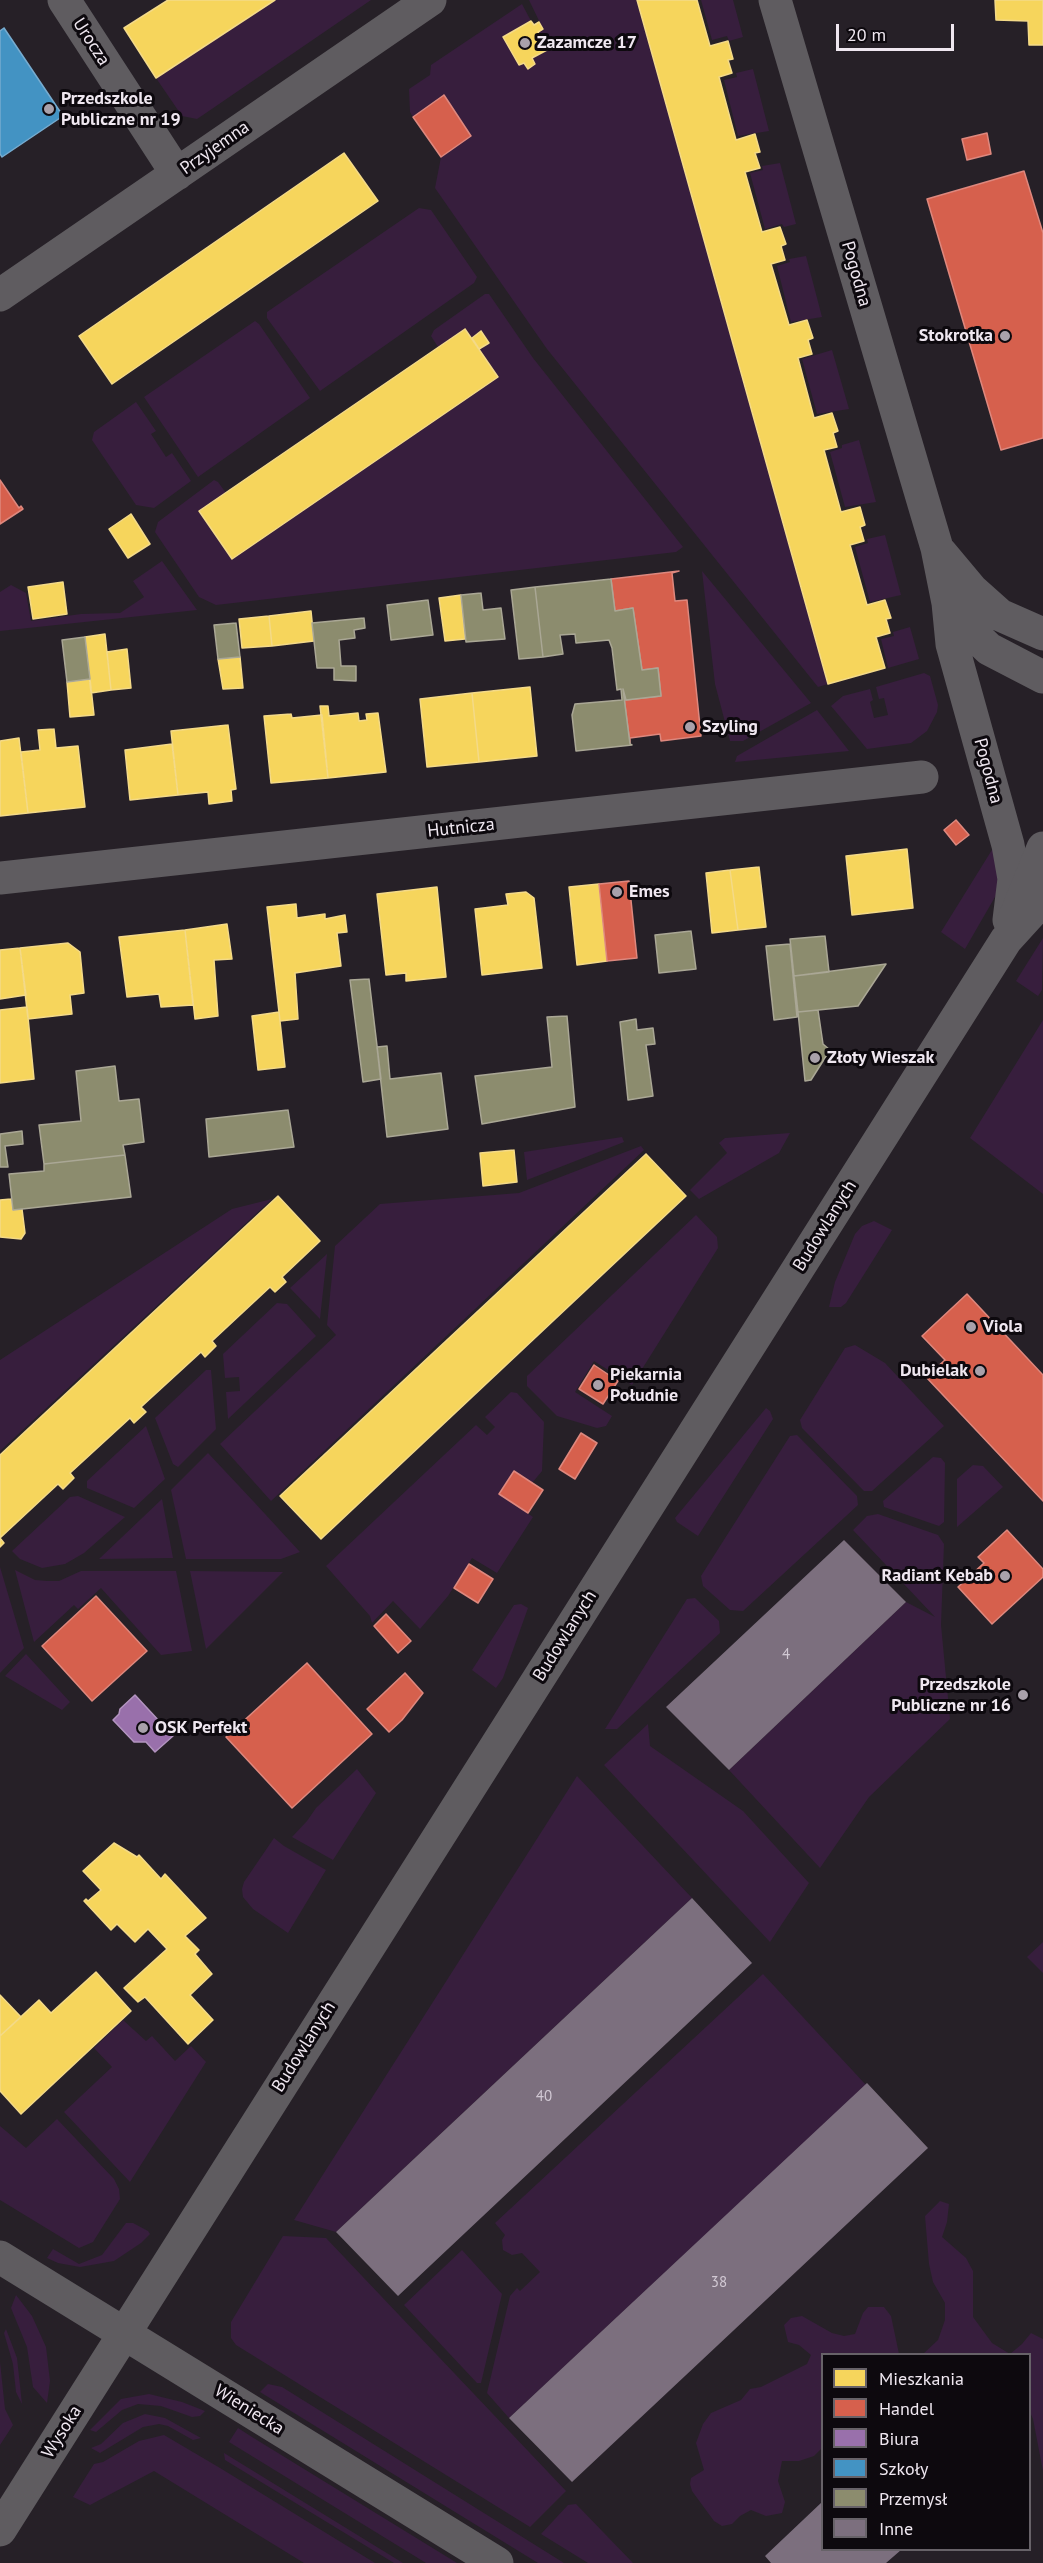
<!DOCTYPE html>
<meta charset="utf-8">
<style>
body{margin:0}
#map{position:relative;width:1043px;height:2563px;overflow:hidden;background:#262027;font-family:"PT Sans",sans-serif}
canvas{display:block}
.legend{position:absolute;left:821px;top:2353px;width:210px;height:198px;box-sizing:border-box;background:#0d090e;border:2px solid #676268;margin:0;padding:8px 10px;list-style:none;font-size:18px;color:#efe7f0}
.legend li{display:flex;align-items:center;gap:12px;height:30px}
.legend b{width:30px;border:2px solid #676268}
.scale{position:absolute;left:836px;top:24px;width:118px;height:27px;box-sizing:border-box;border:3px solid #efe7f0;border-top:0;padding-left:8px;font-size:18px;line-height:21px;white-space:nowrap;color:#efe7f0;-webkit-text-stroke:4px #0d090e;paint-order:stroke}
</style>
<div id="map">
<canvas width="1043" height="2563"></canvas>
<ul class="legend">
<li><b style="height:16px;background:#f6d55c"></b>Mieszkania</li>
<li><b style="height:16px;background:#d6604d"></b>Handel</li>
<li><b style="height:16px;background:#9970ab"></b>Biura</li>
<li><b style="height:16px;background:#4393c3"></b>Szkoły</li>
<li><b style="height:16px;background:#8c8c6e"></b>Przemysł</li>
<li><b style="height:16px;background:#7c6f7e"></b>Inne</li>
</ul>
<div class="scale">20 m</div>
</div>
<script>
const ctx = document.querySelector('canvas').getContext('2d');
ctx.lineJoin = 'round';
function paint(path, color) {
  ctx.fillStyle = color;
  ctx.fill(path, 'evenodd');
}
function shape(rows) {
  const path = new Path2D();
  for (const r of rows) {
    path.moveTo(r[0], r[1]);
    for (let i = 2; i < r.length; i += 2) path.lineTo(r[i], r[i + 1]);
  }
  return path;
}
function trace(path, color, width, dash) {
  ctx.strokeStyle = color;
  ctx.lineWidth = width;
  ctx.lineCap = dash ? 'butt' : 'round';
  ctx.setLineDash(dash || []);
  ctx.stroke(path);
}
function write(font, color, halo, rows, align = 'center') {
  ctx.font = font + ' "PT Sans",sans-serif';
  ctx.lineWidth = 6;
  ctx.setLineDash([]);
  ctx.textBaseline = 'middle';
  ctx.strokeStyle = halo;
  ctx.fillStyle = color;
  for (const [text, x, y, turn = 0] of rows) {
    ctx.save();
    ctx.translate(x, y);
    ctx.rotate((+turn || 0) * Math.PI / 180);
    ctx.textAlign = isNaN(turn) ? turn : align;
    if (halo) ctx.strokeText(text, 0, 0);
    ctx.fillText(text, 0, 0);
    ctx.restore();
  }
}
const green = shape([
 [275,0,371,0,203,115,197,119,182,116,156,78],
 [529,0,637,0,828,684,818,687,547,349,435,188,441,157,471,135,444,96,413,117,410,112,409,89,430,75,431,65,522,4,531,21,503,37,519,65,524,63,528,68,535,64,532,58,547,50,538,32,543,29],
 [701,0,733,0,743,37,729,41,727,36,712,40],
 [753,69,769,131,738,136,724,80,737,77,736,73],
 [780,163,796,224,784,227,782,224,765,229,750,173,763,170,762,166],
 [419,208,431,210,477,277,474,283,320,391,267,318,267,312],
 [806,256,822,317,791,322,777,266,790,262,789,259],
 [485,294,489,294,533,358,683,547,676,552,216,605,199,597,155,532,158,522,214,480,218,482,226,493,199,511,232,559,498,377,479,349,489,342,482,331,472,338,465,329,438,347,431,336,434,330],
 [255,321,259,324,310,398,198,477,144,397],
 [832,350,849,409,817,414,802,359],
 [136,402,156,431,151,434,166,457,172,453,191,481,154,508,136,505,92,440,94,432],
 [859,440,876,502,845,507,830,452,842,448,842,445],
 [885,535,901,595,870,602,855,547,868,543,867,539],
 [162,561,197,610,0,631,0,592,11,585,26,593,31,621,81,614,120,613,144,597,133,581],
 [702,571,811,703,743,741,730,741,715,684],
 [910,627,919,659,888,668,881,639,894,636,893,632],
 [924,673,930,676,938,705,937,712,927,731,911,743,867,749,831,706,843,696,870,689,873,700,870,702,874,718,888,715,884,698,879,699,876,687],
 [817,710,849,751,735,762,737,756],
 [995,845,999,890,965,949,941,932],
 [1043,938,1042,990,1038,996,1016,981],
 [1043,1020,1043,1194,970,1138],
 [790,1133,779,1153,699,1199,690,1190,727,1153,719,1143,725,1138],
 [622,1137,624,1142,527,1180,524,1152],
 [641,1146,644,1150,271,1501,220,1444,336,1335,327,1325,335,1246,380,1204,519,1193],
 [272,1199,0,1451,0,1360,232,1209],
 [696,1215,717,1237,718,1248,632,1385,594,1361,575,1392,612,1416,606,1426,597,1428,557,1416,527,1386,527,1376],
 [874,1221,892,1230,846,1303,841,1307,829,1307,835,1282,855,1234,862,1226],
 [327,1254,320,1319,290,1288],
 [277,1303,287,1304,316,1336,228,1419,226,1392,240,1391,239,1377,225,1378,223,1354],
 [855,1345,885,1363,944,1426,872,1491,864,1491,802,1428,800,1420,845,1348],
 [206,1370,211,1370,216,1429,178,1467,173,1464,155,1418],
 [511,1392,517,1393,544,1422,542,1471,532,1483,514,1471,499,1493,533,1517,497,1573,472,1558,448,1596,420,1629,393,1601,372,1623,370,1616,326,1566,476,1425,487,1435,495,1427,485,1417],
 [766,1408,770,1411,773,1419,698,1536,677,1522,675,1518],
 [146,1426,165,1479,134,1508,87,1488,87,1481],
 [797,1435,857,1496,858,1505,743,1611,730,1610,703,1586,701,1576,790,1436],
 [208,1453,254,1502,300,1552,281,1559,186,1559,171,1490],
 [933,1457,941,1458,945,1463,944,1522,939,1526,884,1507,883,1501],
 [973,1465,983,1466,1003,1487,957,1527,957,1479],
 [70,1497,78,1496,125,1517,84,1553,65,1564,42,1568,20,1559,12,1551],
 [162,1499,173,1558,99,1559],
 [878,1514,938,1535,944,1544,941,1625,950,1719,869,1797,820,1868,729,1770,906,1602,935,1617,853,1530,867,1516],
 [0,1567,24,1648,0,1673],
 [15,1570,35,1580,47,1581,59,1581,81,1571,176,1571,192,1651,161,1655,101,1588,78,1609,74,1605,34,1642],
 [190,1571,283,1572,206,1649],
 [695,1598,719,1621,720,1633,617,1729,605,1729,687,1599],
 [521,1604,528,1608,503,1678,496,1688,472,1670,514,1605],
 [26,1654,70,1702,62,1710,5,1676],
 [648,1724,650,1746,743,1811,809,1883,770,1942,604,1765],
 [357,1769,376,1793,333,1860,292,1837,307,1821,316,1808],
 [577,1776,692,1898,336,2232,294,2220],
 [274,1838,284,1846,326,1870,288,1933,253,1909,243,1897,242,1889,244,1882],
 [1043,1942,1043,1973,1027,1957],
 [763,1974,866,2085,509,2418,487,2393,510,2296,517,2288,520,2291,540,2272,522,2253,512,2255,503,2250,502,2240,505,2235,495,2223],
 [123,2020,146,2041,152,2036,175,2061,191,2046,206,2062,130,2182,64,2112,112,2067,94,2048],
 [57,2119,114,2179,119,2189,120,2199,93,2242,79,2248,0,2200,0,2126,26,2148],
 [940,2201,949,2204,947,2222,942,2237,966,2258,973,2271,973,2317,992,2343,1010,2354,1022,2344,1031,2333,1043,2339,1043,2471,1033,2419,1030,2412,1030,2354,923,2354,938,2340,945,2320,945,2303,933,2282,929,2264,925,2216],
 [126,2223,133,2223,148,2231,150,2234,141,2243,114,2261,80,2267,58,2263,47,2258,53,2249,79,2264,102,2255],
 [283,2236,326,2238,566,2491,530,2527,236,2345,231,2338,231,2322],
 [462,2250,502,2294,481,2383,477,2383,404,2305],
 [16,2295,32,2316,46,2347,50,2381,47,2403,33,2387,27,2347,11,2308],
 [868,2307,884,2307,891,2316,899,2354,822,2354,822,2448,814,2456,799,2461,782,2461,778,2481,785,2502,782,2513,766,2516,751,2510,740,2516,732,2524,722,2526,714,2521,692,2491,690,2484,691,2478,704,2470,696,2443,703,2424,711,2413,741,2400,750,2389,761,2387,807,2364,811,2355,799,2345,788,2342,784,2325,791,2318,802,2316,832,2333,844,2336,855,2334,863,2313],
 [6,2329,17,2358,22,2404,16,2392,13,2364,4,2333],
 [0,2362,5,2409,13,2425,0,2445],
 [268,2384,282,2387,564,2563,538,2563,260,2392],
 [149,2394,182,2402,205,2411,200,2416,192,2417,161,2406,138,2404,122,2410,96,2432,90,2430,121,2399],
 [145,2414,165,2418,201,2438,193,2440,168,2426,159,2424,143,2427,100,2453,91,2448,101,2444,123,2423],
 [238,2428,252,2437,457,2563,426,2563,229,2442],
 [164,2435,220,2468,375,2563,304,2563,154,2471,90,2505,73,2497,94,2464,103,2462,139,2441],
 [224,2453,403,2563,394,2563,225,2460],
 [576,2504,633,2563,588,2563,541,2534,568,2505]
]);
const homes = shape([
 [168,0,275,0,156,78,124,28,168,0],
 [637,0,697,0,710,46,728,41,733,59,728,60,732,73,719,77,736,140,755,134,760,152,755,153,760,168,745,172,762,232,780,227,786,244,781,246,785,260,771,264,789,325,807,320,813,338,808,340,812,354,798,358,814,418,832,413,838,431,833,433,837,447,824,450,841,512,860,507,865,525,860,527,864,541,850,545,867,605,885,600,891,618,886,619,890,633,876,637,885,668,828,684,637,0],
 [995,0,1043,0,1043,45,1029,45,1028,21,996,20,995,0],
 [531,21,534,25,539,22,543,29,538,32,547,50,532,58,535,64,528,69,524,63,519,65,503,37,531,21],
 [344,153,378,201,112,384,79,336,344,153],
 [465,329,498,377,232,559,199,511,465,329],
 [481,331,489,343,479,349,472,338,481,331],
 [131,514,150,544,128,558,109,529,131,514],
 [63,582,67,614,33,619,28,587,63,582],
 [461,595,465,639,445,641,439,598,461,595],
 [311,611,314,641,272,646,269,616,311,611],
 [269,616,272,646,242,648,239,619,269,616],
 [105,634,111,690,91,693,85,637,105,634],
 [127,649,131,688,111,690,107,652,127,649],
 [240,657,243,688,223,689,218,659,240,657],
 [90,679,94,715,70,717,67,682,90,679],
 [530,687,537,756,479,762,472,693,530,687],
 [472,693,479,762,427,767,420,699,472,693],
 [320,706,328,706,329,716,358,713,359,721,367,720,366,714,378,713,386,772,328,778,320,706],
 [291,714,292,718,322,715,328,778,271,783,264,716,291,714],
 [228,725,236,789,231,790,232,801,209,804,208,792,178,795,171,731,228,725],
 [54,729,56,748,78,746,85,807,28,813,21,752,40,750,38,730,54,729],
 [19,738,28,813,0,816,0,741,19,738],
 [172,744,178,795,130,800,125,750,172,744],
 [907,849,913,908,852,915,846,856,907,849],
 [759,867,766,927,738,930,730,870,759,867],
 [730,870,738,930,712,933,706,873,730,870],
 [599,884,607,961,577,965,569,887,599,884],
 [437,887,446,977,406,981,406,973,386,975,377,894,437,887],
 [526,892,534,898,542,968,482,975,475,909,508,905,506,894,526,892],
 [296,904,297,918,325,914,325,919,345,915,347,932,337,933,341,966,295,973,298,1019,280,1021,267,907,296,904],
 [227,924,232,959,214,960,218,1016,195,1019,185,930,227,924],
 [185,930,193,1005,161,1007,159,994,127,997,119,937,185,930],
 [68,943,80,952,84,993,70,995,72,1014,28,1019,20,948,68,943],
 [20,948,26,995,0,999,0,950,20,948],
 [27,1007,34,1079,0,1083,0,1010,27,1007],
 [279,1012,285,1067,258,1070,252,1016,279,1012],
 [514,1150,517,1182,483,1186,480,1153,514,1150],
 [646,1154,686,1196,321,1539,280,1496,646,1154],
 [278,1196,320,1241,282,1277,286,1282,275,1292,270,1287,212,1341,216,1346,205,1357,201,1352,141,1407,146,1412,134,1423,130,1418,70,1473,74,1478,63,1489,58,1484,0,1538,4,1543,0,1547,0,1455,278,1196],
 [11,1199,13,1210,22,1209,25,1233,21,1239,0,1237,0,1200,11,1199],
 [114,1843,137,1857,139,1855,161,1879,165,1874,206,1918,185,1936,199,1950,195,1954,212,1974,190,1995,213,2020,188,2044,145,1997,138,2002,124,1988,167,1949,148,1929,135,1942,117,1924,111,1930,84,1901,86,1899,88,1901,101,1890,83,1871,114,1843],
 [96,1972,131,2011,21,2114,0,2091,0,2036,39,2000,51,2013,96,1972],
 [0,1995,21,2017,0,2036,0,1995]
]);
const shops = shape([
 [444,95,471,136,441,157,413,117,444,95],
 [987,133,991,154,967,160,962,139,987,133],
 [1024,171,1043,233,1043,438,1001,450,927,199,1024,171],
 [0,480,19,508,21,506,23,509,0,524,0,480],
 [679,571,672,573,675,601,687,600,701,736,661,741,660,734,630,738,630,744,623,689,626,700,661,696,658,668,642,670,633,608,615,611,611,579,679,571],
 [956,820,969,835,956,845,944,830,956,820],
 [629,881,637,958,607,961,599,884,629,881],
 [967,1294,1043,1375,1043,1501,926,1377,945,1360,922,1336,967,1294],
 [594,1365,618,1381,603,1404,579,1389,594,1365],
 [581,1433,597,1443,575,1479,559,1469,581,1433],
 [514,1471,543,1490,528,1513,499,1494,514,1471],
 [1007,1530,1043,1569,1043,1577,992,1624,958,1587,984,1563,978,1557,1007,1530],
 [469,1564,493,1579,478,1603,454,1588,469,1564],
 [96,1596,147,1651,92,1701,42,1646,96,1596],
 [386,1614,411,1641,398,1653,374,1626,386,1614],
 [307,1663,372,1734,292,1808,226,1737,307,1663],
 [405,1673,423,1693,402,1720,389,1732,367,1709,405,1673]
]);
const offices = shape([
 [135,1695,173,1736,155,1752,146,1742,134,1742,113,1720,119,1714,120,1709,135,1695]
]);
const schools = shape([
 [4,28,63,116,2,157,0,154,0,31,4,28]
]);
const industry = shape([
 [611,579,615,611,633,608,642,670,658,668,661,696,626,700,623,689,630,744,632,745,576,751,572,715,575,704,622,700,621,689,617,690,612,648,609,640,576,643,575,634,560,635,563,654,543,657,535,587,611,579],
 [535,587,543,657,519,659,511,590,535,587],
 [481,593,483,610,501,608,505,639,466,642,461,595,481,593],
 [428,600,433,635,391,640,387,605,428,600],
 [364,618,365,628,354,630,355,638,339,640,341,666,356,666,356,681,334,680,334,668,317,668,312,623,364,618],
 [236,623,240,657,218,659,214,625,236,623],
 [85,637,90,679,67,682,62,640,85,637],
 [691,931,696,969,659,973,655,935,691,931],
 [825,936,829,972,794,976,790,939,825,936],
 [790,944,797,1017,774,1020,766,946,790,944],
 [886,964,858,1006,798,1012,794,976,886,964],
 [369,979,381,1079,363,1082,350,980,369,979],
 [818,1010,823,1044,830,1050,811,1080,805,1081,798,1012,818,1010],
 [567,1016,575,1107,482,1124,475,1076,552,1067,547,1017,567,1016],
 [636,1019,637,1030,653,1028,655,1044,646,1045,653,1096,628,1100,620,1022,636,1019],
 [387,1046,390,1079,441,1073,448,1129,387,1137,377,1047,387,1046],
 [115,1066,119,1101,139,1099,144,1142,123,1145,125,1155,44,1164,39,1125,81,1121,76,1071,115,1066],
 [288,1110,294,1147,209,1157,206,1119,288,1110],
 [22,1131,23,1144,5,1146,8,1167,0,1167,0,1134,22,1131],
 [125,1155,131,1197,13,1210,9,1174,44,1171,44,1164,125,1155]
]);
const building = shape([
 [844,1540,906,1602,729,1770,666,1707],
 [692,1898,752,1963,398,2296,336,2232],
 [867,2083,928,2148,572,2482,509,2418],
 [822,2502,822,2550,901,2550,886,2563,771,2563,765,2556]
]);
const minor = shape([
 [64,0,177,174],
 [775,0,937,548,948,603,952,644,1008,845,1014,879,1009,920],
 [0,295,430,0],
 [941,553,972,590,1000,615,1043,634],
 [948,603,967,628,989,649,1043,677],
 [0,878,922,777]
]);
const tertiary = shape([
 [1013,922,1043,848],
 [0,2257,497,2563],
 [0,2530,1006,940,1043,899]
]);
const markers = [
 [525,43,6,"#a9a1aa"],
 [49,109,6,"#a9a1aa"],
 [1005,336,6,"#a9a1aa"],
 [690,727,6,"#a9a1aa"],
 [617,892,6,"#a9a1aa"],
 [815,1058,6,"#a9a1aa"],
 [971,1327,6,"#a9a1aa"],
 [980,1371,6,"#a9a1aa"],
 [598,1385,6,"#a9a1aa"],
 [1005,1576,6,"#a9a1aa"],
 [1023,1695,6,"#a9a1aa"],
 [143,1728,6,"#a9a1aa"]
];
const numberNames = [
 ["4",786,1655],
 ["40",544,2097],
 ["38",719,2283]
];
const streetNames = [
 ["Urocza",91,42,57],
 ["Przyjemna",215,148,-35],
 ["Pogodna",856,274,74],
 ["Pogodna",988,771,75],
 ["Hutnicza",461,828,-6],
 ["Budowlanych",825,1226,-58],
 ["Budowlanych",565,1636,-58],
 ["Budowlanych",304,2047,-58],
 ["Wieniecka",249,2410,32],
 ["Wysoka",62,2432,-58]
];
const poiNames = [
 ["Zazamcze 17",537,43],
 ["Przedszkole",61,99],
 ["Publiczne nr 19",61,120],
 ["Stokrotka",993,336,"right"],
 ["Szyling",702,727],
 ["Emes",629,892],
 ["Złoty Wieszak",827,1058],
 ["Viola",983,1327],
 ["Dubielak",968,1371,"right"],
 ["Piekarnia",610,1375],
 ["Południe",610,1396],
 ["Radiant Kebab",993,1576,"right"],
 ["Przedszkole",1011,1685,"right"],
 ["Publiczne nr 16",1011,1706,"right"],
 ["OSK Perfekt",155,1728]
];
paint(green, '#371e3d');
paint(homes, '#f6d55c');
trace(homes, '#f4da88', 1.5);
paint(shops, '#d6604d');
trace(shops, '#de887e', 1.5);
paint(offices, '#9970ab');
trace(offices, '#b394c0', 1.5);
paint(schools, '#4393c3');
trace(schools, '#77acd0', 1.5);
paint(industry, '#8c8c6e');
trace(industry, '#aaa795', 1.5);
paint(building, '#7c6f7e');
trace(minor, '#5f5c60', 33);
trace(tertiary, '#5f5c60', 33);
for (const [x, y, r, color] of markers) {
  const dot = new Path2D();
  dot.arc(x, y, r, 0, 2 * Math.PI);
  ctx.fillStyle = color;
  ctx.fill(dot);
  trace(dot, '#0d090e', 2);
}
write('15px', '#d2c9d4', null, numberNames);
write('18px', '#efe7f0', '#0d090e', streetNames);
write('bold 18px', '#efe7f0', '#0d090e', poiNames, 'left');
</script>
